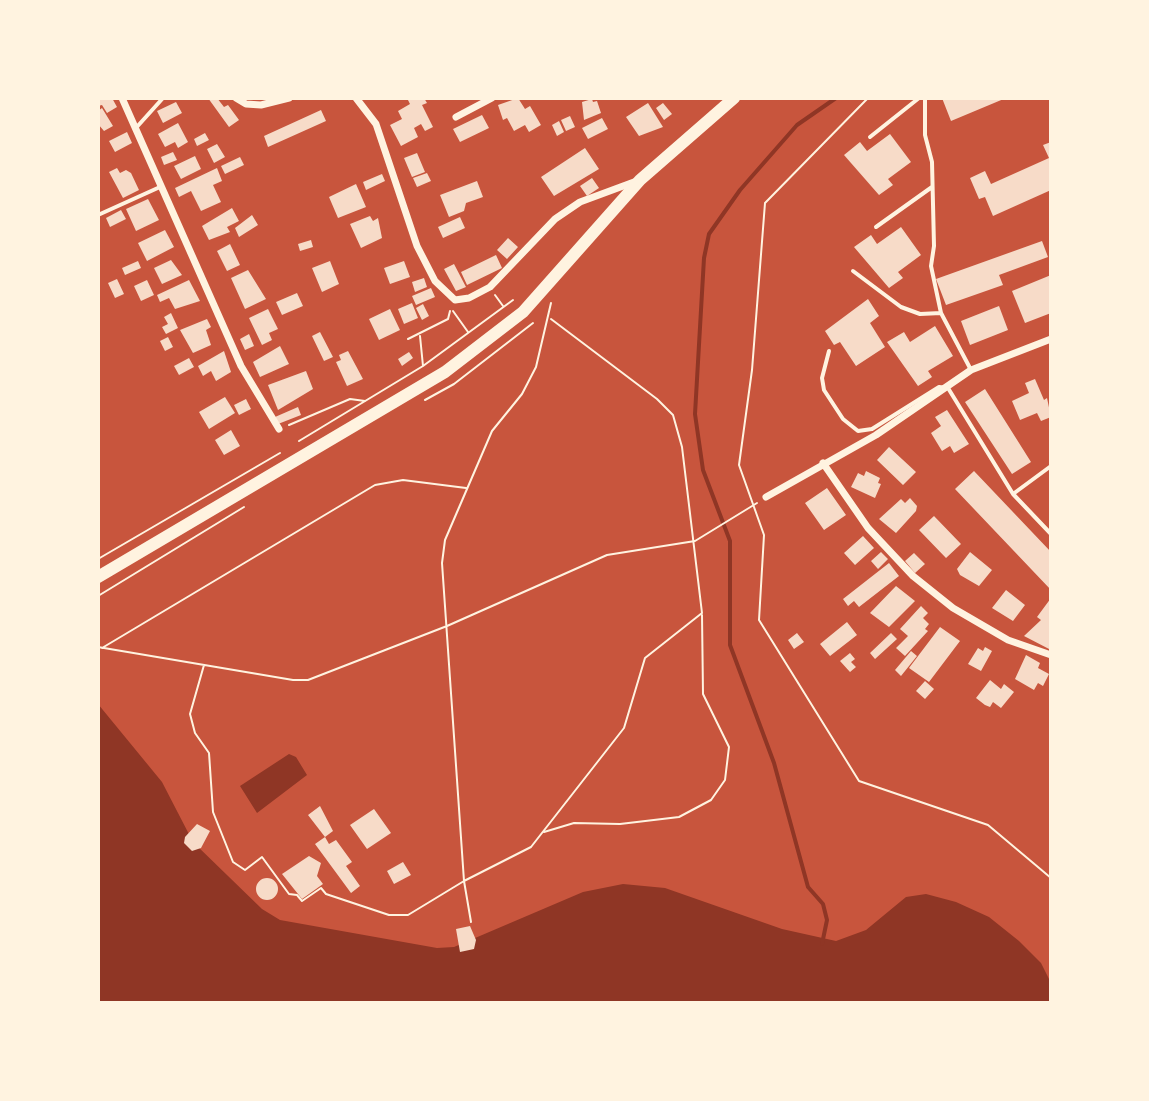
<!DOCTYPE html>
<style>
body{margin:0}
#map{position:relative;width:1149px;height:1101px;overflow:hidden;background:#c8553d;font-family:"PT Serif",serif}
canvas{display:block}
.frame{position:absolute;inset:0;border:100px solid #fff3e0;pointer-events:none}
</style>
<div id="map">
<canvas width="1149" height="1101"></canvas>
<div class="frame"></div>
</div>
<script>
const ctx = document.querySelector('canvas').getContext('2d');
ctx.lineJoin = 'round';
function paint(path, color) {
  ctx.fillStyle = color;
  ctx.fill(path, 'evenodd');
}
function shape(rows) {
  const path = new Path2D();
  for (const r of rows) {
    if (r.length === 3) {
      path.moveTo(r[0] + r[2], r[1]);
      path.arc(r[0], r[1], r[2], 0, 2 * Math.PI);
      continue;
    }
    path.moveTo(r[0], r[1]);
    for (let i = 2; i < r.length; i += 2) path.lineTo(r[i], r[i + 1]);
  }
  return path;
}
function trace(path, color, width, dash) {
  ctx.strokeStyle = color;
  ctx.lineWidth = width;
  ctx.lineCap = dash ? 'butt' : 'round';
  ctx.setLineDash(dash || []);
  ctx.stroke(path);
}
const water = shape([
 [98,704,162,782,193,842,262,909,280,920,437,948,454,947,583,892,623,884,665,888,782,929,836,941,866,930,906,897,926,894,956,902,989,917,1019,941,1041,963,1051,983,1051,1003,98,1003],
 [289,754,296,757,307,775,257,813,240,786]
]);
const stream = shape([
 [822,944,827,920,823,904,808,887,774,763,730,645,730,541,703,470,695,414,704,258,709,234,740,190,797,125,836,98]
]);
const building = shape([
 [98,98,112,98,117,107,107,113,102,105,98,106],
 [208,98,217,98,224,107,228,105,239,120,229,127],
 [407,98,424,98,427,103,422,105,433,127,425,131,421,124,414,128,418,137,401,146,390,125,402,119,398,111,410,104],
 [518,98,525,109,530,106,541,125,529,132,525,125,514,131,507,118,503,120,498,105],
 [942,98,1006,98,951,121],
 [592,99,593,102,597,101,601,113,584,120,582,102],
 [176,102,182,113,163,123,157,111],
 [648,103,663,127,639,136,626,117],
 [663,103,672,114,664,120,656,108],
 [102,108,113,126,104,131,98,124,98,111],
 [321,110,326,121,268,147,264,136],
 [482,115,489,128,460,142,453,129],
 [570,116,575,127,566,131,561,120],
 [602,118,608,129,588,139,582,128],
 [559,121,564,132,557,136,552,125],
 [178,123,188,142,178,148,175,142,165,147,158,134],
 [127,132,132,143,115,152,109,141],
 [205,133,209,140,197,146,194,139],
 [890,134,911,162,888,179,893,185,879,195,844,155,860,142,867,151],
 [1051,142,1051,190,993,216,985,197,979,199,970,178,985,171,991,184,1049,158,1043,145],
 [217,144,225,157,214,163,207,149],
 [585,148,599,169,554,196,541,177],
 [173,152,177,160,164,165,161,157],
 [417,153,425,172,412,177,404,158],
 [195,156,201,169,181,179,174,166],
 [240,157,244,165,225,174,221,166],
 [117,168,120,173,126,170,131,173,139,190,123,198,109,172],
 [217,168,222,181,213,185,221,202,201,211,191,191,179,197,175,188],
 [427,173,431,181,417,187,413,178],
 [382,174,385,181,366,190,363,182],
 [592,178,599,188,587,196,580,186],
 [477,181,483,197,466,203,464,211,449,217,440,195],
 [356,184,366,207,338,218,329,197],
 [148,199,159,220,136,231,126,209],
 [232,208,239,221,227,227,230,232,209,240,202,226],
 [121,210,126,219,110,227,106,218],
 [252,215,258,225,239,237,235,228],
 [370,216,373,221,378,218,382,238,361,248,350,224],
 [460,217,465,228,443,238,438,227],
 [901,227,921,255,898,272,903,278,889,288,854,247,871,235,877,244],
 [165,230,174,247,147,261,138,243],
 [508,238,518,247,507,259,497,250],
 [311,240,313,247,300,251,298,244],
 [1042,241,1048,257,999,275,1003,285,946,305,936,279],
 [230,244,240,265,227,271,217,251],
 [496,255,502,268,467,285,461,272],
 [171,260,182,275,162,284,154,268],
 [138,261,141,268,125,275,122,268],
 [330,261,339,284,322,292,312,268],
 [404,261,410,277,390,284,384,268],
 [454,264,466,287,456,291,444,269],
 [248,270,266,299,245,309,231,278],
 [1051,275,1051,313,1025,323,1012,291],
 [424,278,427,287,415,292,412,282],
 [117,279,124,294,115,298,108,283],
 [147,280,154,295,141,301,134,286],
 [189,280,200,301,175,309,169,298,160,302,157,295],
 [431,288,435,297,416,305,412,296],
 [297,293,303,306,282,315,276,302],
 [868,299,879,316,870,323,885,347,856,366,840,342,834,345,825,331],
 [412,303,418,318,404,324,398,309],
 [423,304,429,316,422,320,416,308],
 [999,306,1008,330,970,345,961,321],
 [268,309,278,329,269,333,272,340,262,345,249,318],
 [390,309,400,330,379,340,369,319],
 [171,313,178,328,166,334,162,327,168,324,164,317],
 [207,319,211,327,206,330,211,345,193,353,180,330],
 [935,326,953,356,928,371,932,377,918,386,887,342,904,332,910,342],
 [320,332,333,357,324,361,312,336],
 [249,334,254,346,245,350,240,339],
 [168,337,173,347,165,351,160,341],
 [280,346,289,364,260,377,253,362],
 [224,351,231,372,216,381,211,371,203,376,198,366],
 [348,351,363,379,347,386,336,362,341,360,339,355],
 [409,352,413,358,402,366,398,359],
 [189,358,194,367,179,375,174,366],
 [306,371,313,389,278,410,268,385],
 [1035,379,1044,400,1047,398,1051,417,1041,421,1037,413,1020,420,1012,401,1029,393,1025,383],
 [985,389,1031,462,1012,474,965,402],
 [225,397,235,413,209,429,199,412],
 [246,399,251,409,239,415,234,405],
 [298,407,301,415,278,424,275,417],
 [947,410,969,444,954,453,950,446,942,451,931,433,941,426,935,417],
 [231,430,240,446,224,455,215,440],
 [889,447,916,472,903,485,877,460],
 [866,471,880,478,878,483,881,484,875,498,851,487,858,473,864,476],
 [974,471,1051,552,1051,590,955,489],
 [827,488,846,515,824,530,805,503],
 [910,498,917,506,916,511,896,533,879,519,901,499,905,503],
 [934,516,961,544,946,558,919,530],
 [863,536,874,548,855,565,844,553],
 [881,552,888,559,878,569,871,561],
 [970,552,992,570,979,586,960,575,957,569],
 [914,553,925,564,915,573,905,561],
 [889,563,899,576,859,607,854,601,848,606,843,599],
 [896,586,915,601,889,627,870,613],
 [1006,590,1025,605,1013,621,992,608],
 [1051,598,1051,650,1024,636,1041,620,1037,617],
 [921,606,928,613,923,618,929,624,925,629,928,631,905,656,896,648,908,636,900,629],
 [847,622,857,635,830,656,820,644],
 [940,627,960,641,929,682,909,668],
 [797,633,804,642,794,649,788,640],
 [891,633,897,639,875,659,870,653],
 [985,647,992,651,981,671,968,664,978,648,983,651],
 [911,651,917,656,901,676,895,670],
 [850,653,855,659,851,662,856,667,850,672,840,661],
 [1026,655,1040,663,1038,668,1049,674,1043,686,1038,683,1034,690,1015,679],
 [990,680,1001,689,1004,684,1014,692,1001,708,993,702,990,707,985,705,976,698],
 [925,681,934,689,925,699,916,691],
 [320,806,333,831,325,837,308,815],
 [374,809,391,833,367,849,350,825],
 [197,824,210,831,201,848,192,851,184,843,185,837],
 [325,837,329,844,336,840,352,862,346,866,360,886,351,893,315,844],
 [309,856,321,863,317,876,323,884,302,899,282,874],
 [403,862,411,875,394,884,387,871],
 [267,889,11],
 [470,926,476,940,474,949,460,952,456,929]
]);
const path = shape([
 [868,98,765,203,752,370,739,465,764,535,759,620,859,781,988,825,1051,878],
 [495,295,503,306],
 [453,311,468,332],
 [420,336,423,366],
 [408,339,448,319,450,311],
 [425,400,454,384,533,323],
 [289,425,350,399,365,401],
 [299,441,423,366,513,300],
 [98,559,280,453],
 [98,596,244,507],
 [98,647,293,680,308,680,447,626,607,555,695,541,757,503],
 [102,648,375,485,403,480,466,488],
 [204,665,190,714,195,733,209,753,213,812,233,862,245,870,262,857,289,894,297,895,302,901,321,888,326,894,389,915,408,915,464,881,442,563,445,540,492,431,522,394,536,367,551,303],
 [544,832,574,823,620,824,679,817,711,800,725,780,729,747,703,694,702,615],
 [471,922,464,881,531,847,624,728,645,658,702,613,682,447,673,415,657,399,551,319]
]);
const service = shape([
 [925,98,925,135,932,162,934,246,931,266,941,313],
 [135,129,163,98],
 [870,137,919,98],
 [98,215,160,187],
 [876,227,932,187],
 [853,271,901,307,920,314,941,313,971,370],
 [829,351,822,378,824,390,843,419,858,431,872,429,939,387,948,388,1013,494,1051,534],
 [1013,494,1051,466]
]);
const minor = shape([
 [122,98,241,366,279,429],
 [236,98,246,104,261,105,289,98],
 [356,98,376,124,417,246,435,281,455,300,469,298,490,287,555,219,580,202,634,182],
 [456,117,492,98],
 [823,463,868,528,913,576,953,608,1008,640,1051,655],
 [766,497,876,435,971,370,1051,339]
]);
const primary = shape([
 [98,577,445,372,523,312,640,180,734,98]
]);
paint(water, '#8f3625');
trace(stream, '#8f3625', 4);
paint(building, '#f7dbc8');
trace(path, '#fff3e0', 2);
trace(service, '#fff3e0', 4);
trace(minor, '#fff3e0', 7);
trace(primary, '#fff3e0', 12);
</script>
